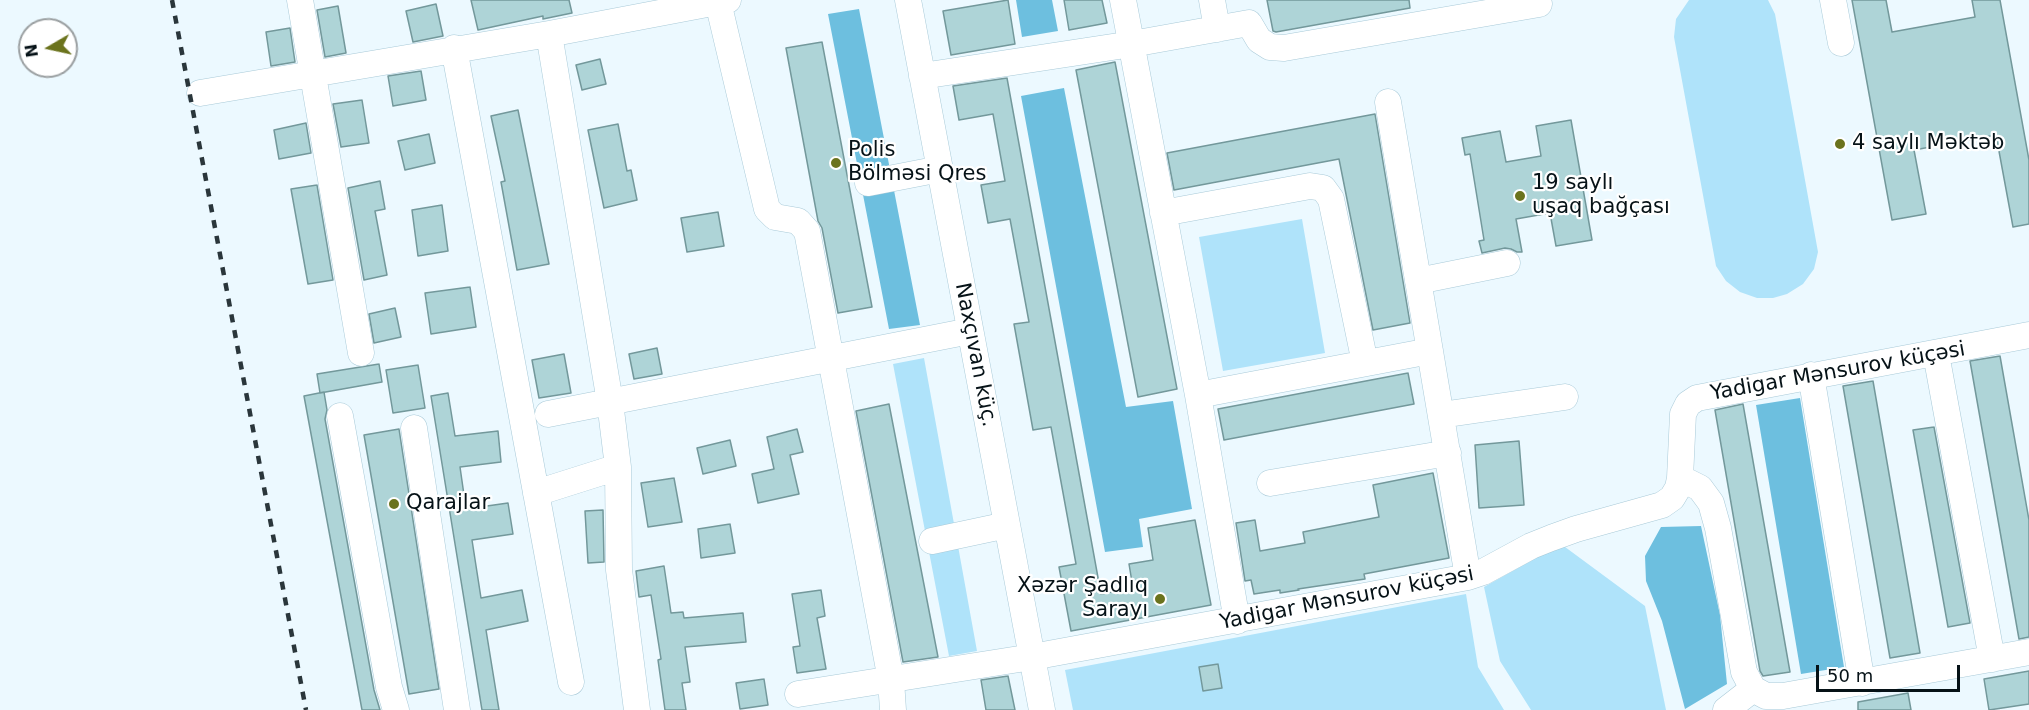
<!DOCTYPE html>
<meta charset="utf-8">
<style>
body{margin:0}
#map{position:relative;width:2029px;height:710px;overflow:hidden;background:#ecf9ff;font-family:"DejaVu Sans",sans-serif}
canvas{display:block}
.north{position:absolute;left:18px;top:18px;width:60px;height:60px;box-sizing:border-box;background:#fff;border:2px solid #9ba0a2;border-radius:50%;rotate:261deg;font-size:16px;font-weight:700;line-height:24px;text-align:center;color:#061217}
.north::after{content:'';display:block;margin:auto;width:21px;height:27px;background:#6b731d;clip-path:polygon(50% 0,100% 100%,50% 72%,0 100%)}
.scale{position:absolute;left:1816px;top:665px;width:144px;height:27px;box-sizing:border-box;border:3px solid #061217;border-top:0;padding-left:8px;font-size:18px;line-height:21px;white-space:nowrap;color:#061217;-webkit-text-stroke:4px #fff;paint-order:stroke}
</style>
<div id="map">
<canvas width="2029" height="710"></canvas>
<div class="north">N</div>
<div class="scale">50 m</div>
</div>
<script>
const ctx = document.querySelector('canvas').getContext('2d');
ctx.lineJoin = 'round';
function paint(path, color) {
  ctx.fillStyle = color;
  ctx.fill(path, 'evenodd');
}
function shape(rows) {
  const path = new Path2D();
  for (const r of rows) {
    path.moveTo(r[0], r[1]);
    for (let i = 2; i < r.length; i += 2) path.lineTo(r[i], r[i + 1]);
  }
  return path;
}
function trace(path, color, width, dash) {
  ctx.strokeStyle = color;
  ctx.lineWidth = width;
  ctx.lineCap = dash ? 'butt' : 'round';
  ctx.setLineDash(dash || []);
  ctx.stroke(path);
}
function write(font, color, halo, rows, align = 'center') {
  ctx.font = font + ' "DejaVu Sans",sans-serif';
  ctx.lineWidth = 4.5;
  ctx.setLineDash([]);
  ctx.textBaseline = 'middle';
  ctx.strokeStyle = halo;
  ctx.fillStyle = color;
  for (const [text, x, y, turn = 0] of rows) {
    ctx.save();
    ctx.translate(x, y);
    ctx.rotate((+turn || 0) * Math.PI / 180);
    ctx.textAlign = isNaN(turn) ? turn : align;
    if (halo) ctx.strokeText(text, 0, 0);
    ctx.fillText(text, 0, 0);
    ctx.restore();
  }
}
const green = shape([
 [1689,0,1768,0,1775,14,1818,252,1814,269,1803,284,1787,294,1773,298,1757,298,1740,292,1726,281,1716,266,1674,37,1676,19],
 [1302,219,1325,353,1223,371,1199,237],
 [924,358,977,651,949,656,893,364],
 [1561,544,1645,606,1666,710,1531,710,1500,661,1484,587],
 [1466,594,1478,667,1504,710,1073,710,1065,670]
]);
const forest = shape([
 [1016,0,1052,0,1058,31,1022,37],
 [859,9,920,325,889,329,828,14],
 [1064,88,1126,407,1173,401,1192,509,1139,519,1143,547,1105,552,1021,96],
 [1800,398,1844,667,1801,674,1756,405],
 [1701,526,1720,615,1727,684,1685,709,1662,621,1646,581,1645,556,1661,527]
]);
const building = shape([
 [471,0,569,0,572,13,543,19,543,16,478,30,471,0],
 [1008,0,1015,44,951,55,943,11,1008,0],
 [1064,0,1102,0,1107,23,1069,30,1064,0],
 [1267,0,1409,0,1410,8,1276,32,1273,31,1267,0],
 [1852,0,1886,0,1892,32,1975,17,1972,0,2000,0,2029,160,2029,224,2013,227,1996,135,1914,150,1926,214,1892,220,1852,0],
 [436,4,443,36,413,42,406,11,436,4],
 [338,6,346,53,325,57,317,10,338,6],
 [290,28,295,62,271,66,266,32,290,28],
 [822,42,872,307,838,313,822,228,818,221,786,48,822,42],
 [600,59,606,84,582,90,576,65,600,59],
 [1115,62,1177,389,1138,397,1076,70,1115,62],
 [421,71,426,100,393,106,388,76,421,71],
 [1007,78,1101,594,1133,588,1129,564,1153,560,1148,528,1195,520,1211,605,1071,631,1059,567,1076,564,1051,427,1033,430,1014,324,1029,322,1010,219,988,223,981,185,1005,181,993,114,959,120,953,86,1007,78],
 [362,100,369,143,341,147,333,104,362,100],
 [518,110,549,264,517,270,501,182,505,181,491,116,518,110],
 [1375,114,1410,323,1373,330,1339,159,1174,190,1167,153,1375,114],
 [1571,120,1592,240,1556,246,1550,213,1516,219,1522,252,1517,252,1511,249,1505,248,1482,253,1479,241,1484,240,1470,154,1465,155,1462,138,1500,131,1506,162,1541,156,1536,126,1571,120],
 [306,123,311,153,279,159,274,130,306,123],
 [618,124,627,171,631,170,637,200,604,208,588,130,618,124],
 [429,134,435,163,405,170,398,141,429,134],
 [380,181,385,209,375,211,387,275,364,280,348,188,380,181],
 [317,185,333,280,308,284,291,189,317,185],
 [442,205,448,251,418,256,412,210,442,205],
 [718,212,724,246,687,252,681,218,718,212],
 [470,287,476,327,431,334,425,293,470,287],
 [395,308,401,337,374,343,369,314,395,308],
 [657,348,662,374,634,379,629,354,657,348],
 [564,354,571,393,539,398,532,360,564,354],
 [2000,356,2029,520,2029,637,2019,639,1970,361,2000,356],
 [379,364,382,382,320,393,317,374,379,364],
 [418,365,425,408,393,413,386,370,418,365],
 [1408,373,1414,404,1224,440,1218,409,1408,373],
 [1873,381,1920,653,1890,658,1843,386,1873,381],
 [324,392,327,410,325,419,374,690,380,710,362,710,304,396,324,392],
 [448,393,455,436,498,431,501,462,460,467,466,509,508,503,513,534,472,540,481,598,522,590,528,621,486,630,499,710,482,710,431,396,448,393],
 [889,404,938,657,903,662,856,411,889,404],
 [1743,404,1790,672,1763,676,1760,671,1715,410,1743,404],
 [1934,427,1970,623,1948,627,1913,430,1934,427],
 [399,429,439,689,409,694,364,435,399,429],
 [797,429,803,452,790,455,799,494,758,503,752,474,774,469,767,437,797,429],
 [730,440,736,466,703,474,697,448,730,440],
 [1519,441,1524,505,1479,508,1475,445,1519,441],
 [1433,473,1449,558,1364,574,1365,579,1298,589,1299,590,1280,593,1280,590,1254,594,1251,580,1245,581,1236,523,1255,520,1260,551,1305,543,1303,532,1379,517,1373,485,1433,473],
 [674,478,682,522,648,527,641,483,674,478],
 [603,510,604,562,588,563,585,511,603,510],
 [730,524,735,553,701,558,698,529,730,524],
 [664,566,671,613,683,612,684,618,743,613,746,642,685,647,690,682,682,683,686,710,665,710,658,660,661,659,651,595,639,597,636,571,664,566],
 [821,590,825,616,817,618,826,669,797,673,793,647,800,646,792,594,821,590],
 [1218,664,1222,688,1203,691,1199,667,1218,664],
 [2029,671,2029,704,1989,710,1984,679,2029,671],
 [1008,676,1015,710,986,710,981,680,1008,676],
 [764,679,768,705,740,709,736,683,764,679],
 [1908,693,1911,710,1858,710,1858,702,1908,693]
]);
const minor = shape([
 [300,0,361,353],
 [908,0,1042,710],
 [1123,0,1198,395,1237,621],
 [1212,0,1217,29],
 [1833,0,1841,43],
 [718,2,767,209,775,217,798,221,807,231,891,680,893,710],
 [549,34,610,402,618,467,619,570,637,710],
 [454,48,571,682],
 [922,76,1132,44,1249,23,1259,40,1270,47,1284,48,1539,4],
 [200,93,549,34,728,0],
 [1388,102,1468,577],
 [868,183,940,169],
 [1163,213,1310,186,1323,188,1331,199,1365,363],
 [1418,281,1507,263],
 [1936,354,1992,659],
 [1811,375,1862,683],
 [1198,395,1430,351],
 [548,414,970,331],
 [1441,415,1565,397],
 [340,416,389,687,396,710],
 [414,428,457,710],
 [1680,478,1700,488,1711,503,1718,528,1744,672,1753,689,1766,696,1783,696,2029,652],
 [1270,483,1448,453],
 [536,493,618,467],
 [932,541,1007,525],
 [798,694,1032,657,1468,577,1483,572,1531,546,1551,538,1576,529,1662,505,1672,498,1678,488,1680,478,1683,414,1688,404,1697,398,2029,335],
 [1726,710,1753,689]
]);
const rail = shape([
 [172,0,306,710]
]);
const markers = [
 [1840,144,6,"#6b731d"],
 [836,163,6,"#6b731d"],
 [1520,196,6,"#6b731d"],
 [394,504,6,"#6b731d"],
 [1160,599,6,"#6b731d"]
];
const poiNames = [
 ["4 saylı Məktəb",1852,144],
 ["Polis",848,151],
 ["Bölməsi Qres",848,175],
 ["19 saylı",1532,184],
 ["uşaq bağçası",1532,208],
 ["Qarajlar",406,504],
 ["Xəzər Şadlıq",1148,587,"right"],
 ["Sarayı",1148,611,"right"]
];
const streetNames = [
 ["Naxçıvan küç.",975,355,79],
 ["Yadigar Mənsurov küçəsi",1838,372,-10],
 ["Yadigar Mənsurov küçəsi",1347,599,-11]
];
paint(green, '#afe3fa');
paint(forest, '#6dbfdf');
paint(building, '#aed4d7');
trace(building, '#73989b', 1.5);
trace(minor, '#a9cad8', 27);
trace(minor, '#fff', 26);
trace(rail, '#2a363b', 4.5, [8, 8]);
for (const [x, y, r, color] of markers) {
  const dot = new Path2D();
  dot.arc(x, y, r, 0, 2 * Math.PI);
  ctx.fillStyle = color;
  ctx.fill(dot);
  trace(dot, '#fff', 2);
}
write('21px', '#061217', '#fff', poiNames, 'left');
write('21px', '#061217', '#fff', streetNames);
</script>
